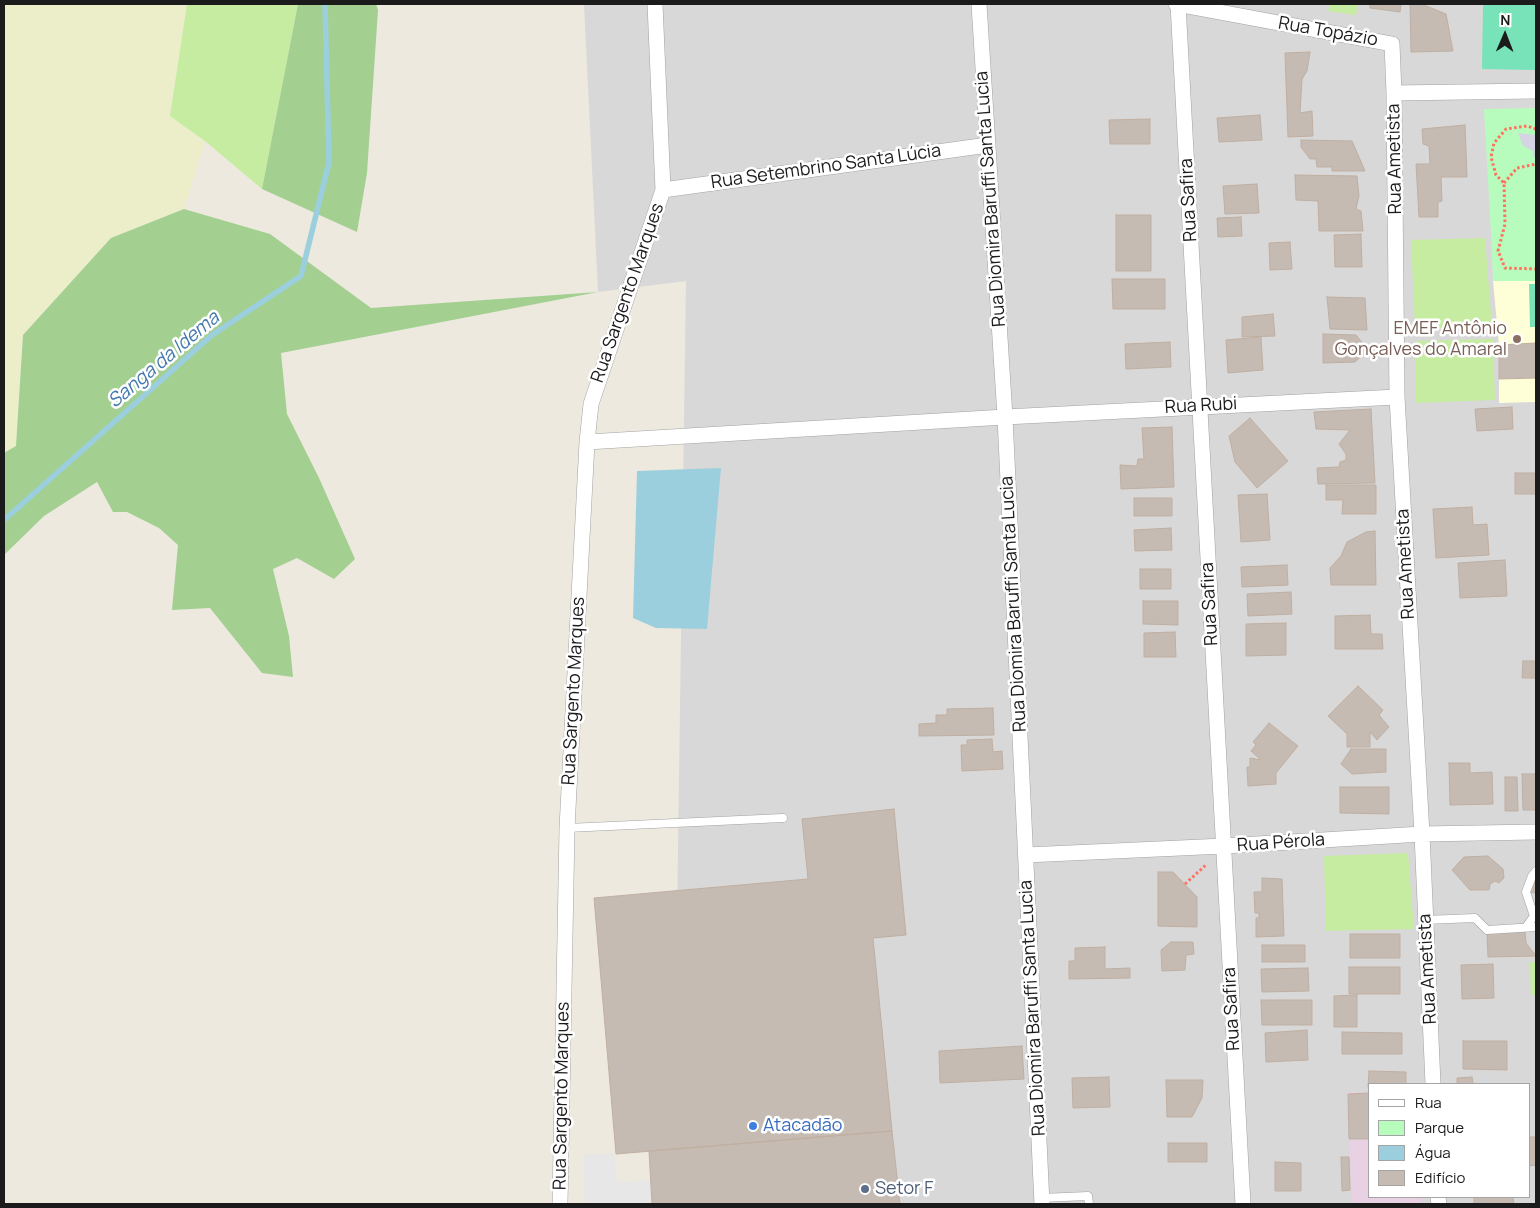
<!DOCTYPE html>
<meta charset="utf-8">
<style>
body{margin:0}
#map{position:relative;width:1540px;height:1208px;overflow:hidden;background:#ede9df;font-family:Manrope,sans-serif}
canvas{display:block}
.frame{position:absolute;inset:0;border:5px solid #1b1b1b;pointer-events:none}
.legend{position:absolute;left:1368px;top:1083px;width:162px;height:115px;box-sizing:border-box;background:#fff;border:1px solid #a4a4a4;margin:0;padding:6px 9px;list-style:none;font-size:15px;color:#1b1b1b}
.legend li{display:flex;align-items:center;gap:10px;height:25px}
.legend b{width:25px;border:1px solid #a4a4a4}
.north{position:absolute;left:1480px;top:10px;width:50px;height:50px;-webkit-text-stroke:4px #fff;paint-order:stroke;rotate:1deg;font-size:14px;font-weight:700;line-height:20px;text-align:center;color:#1b1b1b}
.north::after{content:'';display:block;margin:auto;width:18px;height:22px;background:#1b1b1b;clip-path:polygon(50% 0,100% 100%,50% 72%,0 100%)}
</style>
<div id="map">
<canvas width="1540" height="1208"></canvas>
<div class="frame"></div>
<ul class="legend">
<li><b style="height:6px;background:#fff"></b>Rua</li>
<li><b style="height:14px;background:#b8fcbd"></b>Parque</li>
<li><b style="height:14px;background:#9ccfde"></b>Água</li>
<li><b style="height:14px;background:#c5bbb3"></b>Edifício</li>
</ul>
<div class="north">N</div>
</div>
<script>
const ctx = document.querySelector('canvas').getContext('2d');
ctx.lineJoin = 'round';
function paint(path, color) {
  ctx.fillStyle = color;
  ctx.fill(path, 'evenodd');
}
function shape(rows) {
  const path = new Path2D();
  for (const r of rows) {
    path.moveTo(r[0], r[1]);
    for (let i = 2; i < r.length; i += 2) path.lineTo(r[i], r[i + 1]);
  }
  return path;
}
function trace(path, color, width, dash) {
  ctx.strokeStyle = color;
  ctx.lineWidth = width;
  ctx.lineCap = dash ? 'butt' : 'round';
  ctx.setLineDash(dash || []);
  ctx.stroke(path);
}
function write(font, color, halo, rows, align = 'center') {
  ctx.font = font + ' Manrope,sans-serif';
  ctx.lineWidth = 5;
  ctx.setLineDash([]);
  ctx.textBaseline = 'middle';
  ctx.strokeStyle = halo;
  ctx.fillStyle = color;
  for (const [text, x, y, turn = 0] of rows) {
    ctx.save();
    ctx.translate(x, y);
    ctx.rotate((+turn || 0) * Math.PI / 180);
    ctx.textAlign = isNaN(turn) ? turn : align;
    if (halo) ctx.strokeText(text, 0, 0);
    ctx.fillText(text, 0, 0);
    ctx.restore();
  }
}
const residential = shape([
 [584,4,1536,4,1536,1204,673,1204,686,281,598,292],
 [1369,1084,1529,1084,1529,1197,1369,1197]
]);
const industrial = shape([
 [1347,1092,1369,1092,1369,1197,1421,1197,1421,1204,1352,1204]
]);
const education = shape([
 [1493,281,1536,281,1536,402,1499,403,1499,345]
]);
const farmland = shape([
 [4,4,187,4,170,116,205,141,184,209,111,238,23,335,16,446,4,453]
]);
const grass = shape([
 [187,4,298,4,262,189,205,141,170,116],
 [1330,4,1358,4,1356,15,1328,11],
 [1485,238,1492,327,1415,329,1411,240],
 [1493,339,1495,400,1416,403,1415,341],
 [1408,853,1414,929,1326,931,1324,856],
 [1530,962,1536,962,1536,995,1531,995]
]);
const forest = shape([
 [298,4,376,4,378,10,367,173,357,232,262,189],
 [184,209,270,234,371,308,598,292,281,353,287,414,319,478,355,559,334,579,297,558,273,569,289,636,293,677,262,673,210,608,172,610,178,545,159,528,127,512,113,512,97,482,44,516,4,555,4,453,16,446,23,335,111,238]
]);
const park = shape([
 [1536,108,1536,281,1493,281,1491,232,1484,109]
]);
const pitch = shape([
 [1483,4,1536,4,1536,70,1482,69],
 [1529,284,1536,284,1536,327,1530,327]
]);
const parking = shape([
 [614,1153,617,1183,895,1157,899,1204,585,1204,583,1155]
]);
const plaza = shape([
 [1518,133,1536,135,1536,157,1533,157,1533,151,1523,146]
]);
const water = shape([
 [721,468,707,629,656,628,633,618,637,471]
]);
const stream = shape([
 [4,520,212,335,301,276,329,162,325,4]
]);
const building = shape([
 [1370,4,1401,4,1400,12,1370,8,1370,4],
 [1410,4,1421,4,1446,14,1453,51,1411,52,1410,4],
 [1310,52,1307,71,1302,79,1300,113,1312,111,1313,136,1288,137,1285,53,1310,52],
 [1260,115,1262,140,1219,142,1217,118,1260,115],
 [1150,119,1150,144,1110,144,1109,120,1150,119],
 [1465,125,1467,177,1441,177,1442,201,1438,202,1438,217,1419,217,1416,164,1430,164,1429,146,1423,144,1422,129,1465,125],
 [1301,140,1352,141,1365,171,1332,171,1332,167,1317,167,1316,159,1310,159,1301,147,1301,140],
 [1295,175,1357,176,1359,196,1356,209,1361,211,1363,231,1319,231,1318,201,1296,200,1295,175],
 [1257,184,1259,213,1225,214,1223,186,1257,184],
 [1116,215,1151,215,1151,271,1116,271,1116,215],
 [1241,217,1242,236,1218,237,1217,218,1241,217],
 [1361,234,1362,267,1335,267,1334,235,1361,234],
 [1290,242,1292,269,1270,270,1269,243,1290,242],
 [1112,279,1165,279,1165,309,1113,309,1112,279],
 [1327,297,1365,298,1367,330,1330,329,1327,297],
 [1273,314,1275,336,1242,337,1242,317,1273,314],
 [1323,334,1356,335,1368,350,1355,362,1323,363,1323,334],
 [1261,337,1263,370,1228,373,1226,340,1261,337],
 [1170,342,1171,367,1126,369,1125,344,1170,342],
 [1536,343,1536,378,1499,379,1499,345,1536,343],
 [1512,407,1513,429,1477,431,1475,409,1512,407],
 [1371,409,1375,483,1318,484,1317,468,1339,467,1340,462,1346,460,1346,454,1339,444,1350,430,1316,429,1314,412,1371,409],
 [1250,418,1288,461,1257,488,1235,462,1229,436,1250,418],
 [1172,427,1174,487,1121,489,1120,465,1137,466,1138,459,1144,459,1142,428,1172,427],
 [1515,473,1536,473,1536,494,1515,494,1515,473],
 [1326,485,1376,485,1376,514,1342,514,1343,500,1326,500,1326,485],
 [1267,494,1270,540,1241,542,1238,495,1267,494],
 [1134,498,1172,498,1172,516,1134,516,1134,498],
 [1472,507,1473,525,1487,524,1489,555,1436,558,1433,509,1472,507],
 [1171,528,1172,550,1135,551,1134,530,1171,528],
 [1375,531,1376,585,1331,585,1330,568,1341,556,1347,542,1366,532,1375,531],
 [1505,560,1507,596,1460,598,1458,563,1505,560],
 [1287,565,1288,585,1242,587,1241,567,1287,565],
 [1140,569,1171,569,1171,589,1140,589,1140,569],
 [1291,592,1292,614,1248,616,1247,594,1291,592],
 [1143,601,1178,601,1178,625,1143,624,1143,601],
 [1370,615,1371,634,1382,634,1383,649,1335,649,1335,616,1370,615],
 [1286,623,1286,655,1246,656,1246,624,1286,623],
 [1175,632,1176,657,1144,657,1144,633,1175,632],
 [1523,661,1536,661,1536,678,1522,678,1523,661],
 [1358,686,1383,710,1379,715,1389,727,1377,740,1370,732,1370,747,1347,747,1347,734,1328,716,1358,686],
 [993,708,994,735,919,736,919,724,936,723,936,715,947,715,947,709,993,708],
 [1269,723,1298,746,1276,773,1276,784,1248,786,1247,767,1250,767,1250,758,1261,760,1251,751,1256,745,1253,742,1269,723],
 [992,739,993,752,1002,751,1003,769,962,771,961,745,967,745,967,740,992,739],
 [1351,749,1386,749,1386,772,1352,774,1341,764,1351,749],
 [1449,763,1470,763,1470,773,1492,772,1493,804,1450,805,1449,763],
 [1522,774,1536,774,1536,810,1523,810,1522,774],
 [1505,777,1517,777,1518,811,1505,811,1505,777],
 [1340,787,1389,787,1389,814,1340,813,1340,787],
 [894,809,906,935,873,938,892,1131,616,1154,594,898,808,879,802,819,894,809],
 [1488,856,1503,869,1504,878,1499,883,1495,881,1490,884,1489,890,1470,890,1452,870,1464,857,1488,856],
 [1158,872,1173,872,1197,897,1197,927,1158,926,1158,872],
 [1536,875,1536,893,1528,892,1536,875],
 [1262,878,1282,879,1284,936,1256,937,1256,918,1259,918,1259,913,1255,913,1254,892,1262,892,1262,878],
 [1525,931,1526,943,1536,956,1488,957,1487,933,1525,931],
 [1350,934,1400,934,1400,958,1350,958,1350,934],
 [1171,942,1193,942,1194,954,1186,955,1185,970,1162,971,1161,950,1171,942],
 [1262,945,1305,945,1305,962,1262,962,1262,945],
 [1105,947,1105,969,1130,968,1130,978,1069,979,1069,961,1075,961,1075,948,1105,947],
 [1493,964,1494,998,1462,999,1461,965,1493,964],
 [1349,967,1400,967,1400,994,1349,994,1349,967],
 [1308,968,1309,991,1262,992,1261,969,1308,968],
 [1357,995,1357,1027,1334,1027,1334,996,1357,995],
 [1261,1000,1312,1000,1312,1025,1262,1025,1261,1000],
 [1307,1030,1308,1060,1266,1062,1265,1033,1307,1030],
 [1342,1032,1402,1033,1402,1054,1342,1054,1342,1032],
 [1463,1041,1507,1041,1507,1070,1463,1069,1463,1041],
 [1022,1046,1024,1079,940,1083,939,1051,1022,1046],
 [1369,1071,1406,1072,1406,1084,1369,1084,1368,1087,1369,1071],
 [1109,1077,1110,1107,1073,1108,1072,1078,1109,1077],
 [1472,1077,1473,1084,1457,1084,1457,1078,1472,1077],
 [1166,1080,1203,1080,1202,1098,1192,1117,1167,1117,1166,1080],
 [1369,1093,1369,1139,1349,1139,1348,1094,1369,1093],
 [892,1131,900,1204,652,1204,649,1151,892,1131],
 [1529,1137,1536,1137,1536,1165,1529,1166,1529,1137],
 [1168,1143,1207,1143,1207,1162,1168,1162,1168,1143],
 [1341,1157,1349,1157,1350,1190,1342,1191,1341,1157],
 [1275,1162,1301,1163,1301,1191,1275,1191,1275,1162],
 [1474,1197,1513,1197,1514,1204,1474,1204,1474,1197]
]);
const path = shape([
 [1536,129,1527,126,1506,129,1494,143,1491,157,1496,175,1504,183,1505,224,1498,251,1505,268,1536,269],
 [1504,183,1517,168,1536,164],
 [1185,884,1207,864]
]);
const service = shape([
 [567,828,783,818],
 [1425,920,1475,918,1487,930,1536,927],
 [1526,927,1534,916,1526,892,1532,876,1536,871],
 [1041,1198,1088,1196,1089,1204]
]);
const minor = shape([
 [979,4,1005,417,1042,1204],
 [1176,4,1392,44,1394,93,1397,397,1422,834,1433,1084],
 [1178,4,1243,1204],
 [1394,93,1536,91],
 [663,190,988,145],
 [587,442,1005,417,1397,397],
 [1026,855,1224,846,1422,834,1536,832],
 [1438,1197,1439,1204],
 [560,1204,567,828,587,442,591,404,663,190,655,4]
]);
const markers = [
 [1517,339,5,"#8d6e63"],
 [753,1126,5,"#3f7fe0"],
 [865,1189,5,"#5c6f8a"]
];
const streetNames = [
 ["Rua Topázio",1328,32,10],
 ["Rua Ametista",1395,159,-91],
 ["Rua Setembrino Santa Lúcia",826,167,-8],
 ["Rua Diomira Baruffi Santa Lucia",991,199,-94],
 ["Rua Safira",1189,200,-93],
 ["Rua Sargento Marques",628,293,-71],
 ["Rua Rubi",1201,406,-3],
 ["Rua Ametista",1406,564,-93],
 ["Rua Diomira Baruffi Santa Lucia",1014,604,-93],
 ["Rua Safira",1210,604,-93],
 ["Rua Sargento Marques",574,691,-87],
 ["Rua Pérola",1281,843,-4],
 ["Rua Ametista",1428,969,-93],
 ["Rua Diomira Baruffi Santa Lucia",1033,1008,-93],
 ["Rua Safira",1232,1009,-93],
 ["Rua Sargento Marques",562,1096,-89]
];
const educationNames = [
 ["EMEF Antônio",1507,329],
 ["Gonçalves do Amaral",1507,350]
];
const shopNames = [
 ["Atacadão",763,1126]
];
const serviceNames = [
 ["Setor F",875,1189]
];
const waterNames = [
 ["Sanga da Idema",164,360,-40]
];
paint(residential, '#d9d8d8');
paint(industrial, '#e7d1e3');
paint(education, '#ffffd7');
paint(farmland, '#ebeec9');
paint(grass, '#c5eca1');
paint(forest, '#a3cf91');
paint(park, '#b8fcbd');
paint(pitch, '#78e2b9');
paint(parking, '#e7e7e7');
paint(plaza, '#d4d4e3');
paint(water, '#9ccfde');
trace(stream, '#9ccfde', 5.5);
paint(building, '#c5bbb3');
trace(building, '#c0afa1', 1);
trace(service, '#a2a2a2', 9);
trace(minor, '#a2a2a2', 16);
trace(path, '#ff705f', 3, [2.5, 2.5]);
trace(service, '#fff', 8);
trace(minor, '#fff', 15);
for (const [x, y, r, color] of markers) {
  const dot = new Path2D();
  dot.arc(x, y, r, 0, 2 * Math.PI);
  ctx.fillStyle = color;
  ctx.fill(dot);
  trace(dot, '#fff', 2);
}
write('18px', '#1b1b1b', '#fff', streetNames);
write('18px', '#785e54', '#fff', educationNames, 'right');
write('18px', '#366cbe', '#fff', shopNames, 'left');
write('18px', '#4e5e75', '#fff', serviceNames, 'left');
write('italic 19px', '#4378ae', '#fff', waterNames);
</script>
